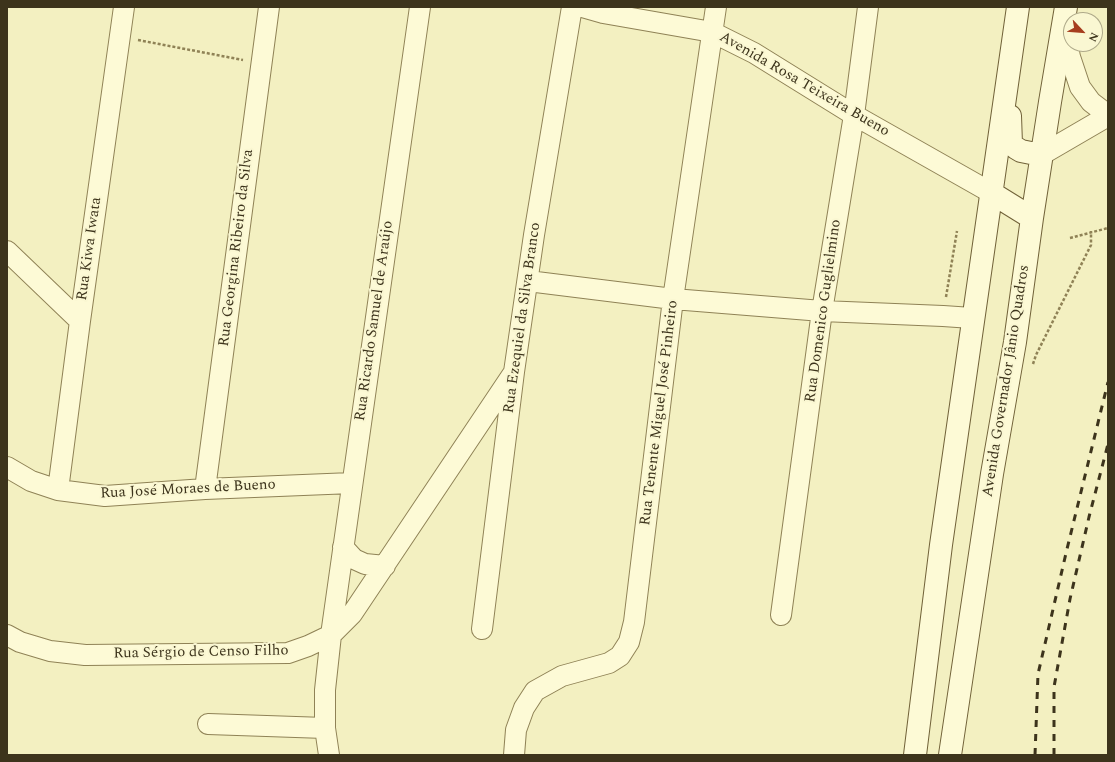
<!DOCTYPE html>
<meta charset="utf-8">
<style>
body{margin:0}
#map{position:relative;width:1115px;height:762px;overflow:hidden;background:#f3f0c1;font-family:Spectral,serif}
canvas{display:block}
.frame{position:absolute;inset:0;border:8px solid #3d341c;pointer-events:none}
.north{position:absolute;left:1063px;top:12px;width:40px;height:40px;box-sizing:border-box;background:#faf7d2;border:1px solid #aea989;border-radius:50%;rotate:116deg;font-size:11px;font-weight:700;line-height:16px;text-align:center;color:#3d341c}
.north::after{content:'';display:block;margin:auto;width:14px;height:18px;background:#a63d1e;clip-path:polygon(50% 0,100% 100%,50% 72%,0 100%)}
</style>
<div id="map">
<canvas width="1115" height="762"></canvas>
<div class="frame"></div>
<div class="north">N</div>
</div>
<script>
const ctx = document.querySelector('canvas').getContext('2d');
ctx.lineJoin = 'round';
function shape(rows) {
  const path = new Path2D();
  for (const r of rows) {
    path.moveTo(r[0], r[1]);
    for (let i = 2; i < r.length; i += 2) path.lineTo(r[i], r[i + 1]);
  }
  return path;
}
function trace(path, color, width, dash) {
  ctx.strokeStyle = color;
  ctx.lineWidth = width;
  ctx.lineCap = dash ? 'butt' : 'round';
  ctx.setLineDash(dash || []);
  ctx.stroke(path);
}
function write(font, color, halo, rows, align = 'center') {
  ctx.font = font + ' Spectral,serif';
  ctx.lineWidth = 4;
  ctx.setLineDash([]);
  ctx.textBaseline = 'middle';
  ctx.strokeStyle = halo;
  ctx.fillStyle = color;
  for (const [text, x, y, turn = 0] of rows) {
    ctx.save();
    ctx.translate(x, y);
    ctx.rotate((+turn || 0) * Math.PI / 180);
    ctx.textAlign = isNaN(turn) ? turn : align;
    if (halo) ctx.strokeText(text, 0, 0);
    ctx.fillText(text, 0, 0);
    ctx.restore();
  }
}
const path = shape([
 [138,40,243,60],
 [1070,238,1108,228],
 [946,297,957,231],
 [1033,364,1036,355,1091,245,1091,231]
]);
const street = shape([
 [582,7,603,13,712,32,754,53,854,115,990,192],
 [1064,25,1070,57,1080,87,1091,102,1108,115],
 [1041,155,1108,116],
 [7,251,80,321],
 [528,281,673,299,822,311,943,316,972,318],
 [7,467,31,481,58,490,105,496,205,489,352,483],
 [205,489,269,7],
 [58,490,80,321,124,7],
 [343,547,354,559,365,564,385,566],
 [781,615,822,311,854,115,868,7],
 [482,629,514,372,534,235,572,7],
 [7,635,20,642,50,651,85,655,288,653,308,646,331,635,352,614,514,372],
 [208,724,325,728],
 [329,755,325,728,325,690,331,635,420,7],
 [514,755,516,730,524,708,535,691,562,676,609,663,620,656,629,642,634,622,673,299,716,7]
]);
const secondary = shape([
 [1010,116,1011,144,1016,148,1021,151,1041,155],
 [990,192,1032,218],
 [915,755,941,545,1018,7],
 [950,755,992,474,1015,342,1032,218,1050,102,1066,7]
]);
const rail = shape([
 [1035,755,1038,674,1067,549,1108,382],
 [1054,755,1054,687,1070,599,1089,517,1108,444]
]);
const streetNames = [
 ["Avenida Rosa Teixeira Bueno",804,85,30],
 ["Rua Georgina Ribeiro da Silva",237,248,-83],
 ["Rua Kiwa Iwata",90,249,-82],
 ["Rua Domenico Guglielmino",824,311,-82],
 ["Rua Ezequiel da Silva Branco",523,318,-82],
 ["Rua Ricardo Samuel de Araújo",375,321,-82],
 ["Avenida Governador Jânio Quadros",1007,381,-81],
 ["Rua Tenente Miguel José Pinheiro",660,413,-83],
 ["Rua José Moraes de Bueno",188,490,-3],
 ["Rua Sérgio de Censo Filho",201,653,-1]
];
trace(street, '#8f8256', 22);
trace(secondary, '#716239', 24);
trace(path, '#8f8256', 2.5, [3, 2]);
trace(street, '#fdfad6', 20);
trace(secondary, '#fdfad6', 22);
trace(rail, '#3d341c', 3, [7, 7]);
write('15px', '#3d341c', '#faf7d2', streetNames);
</script>
